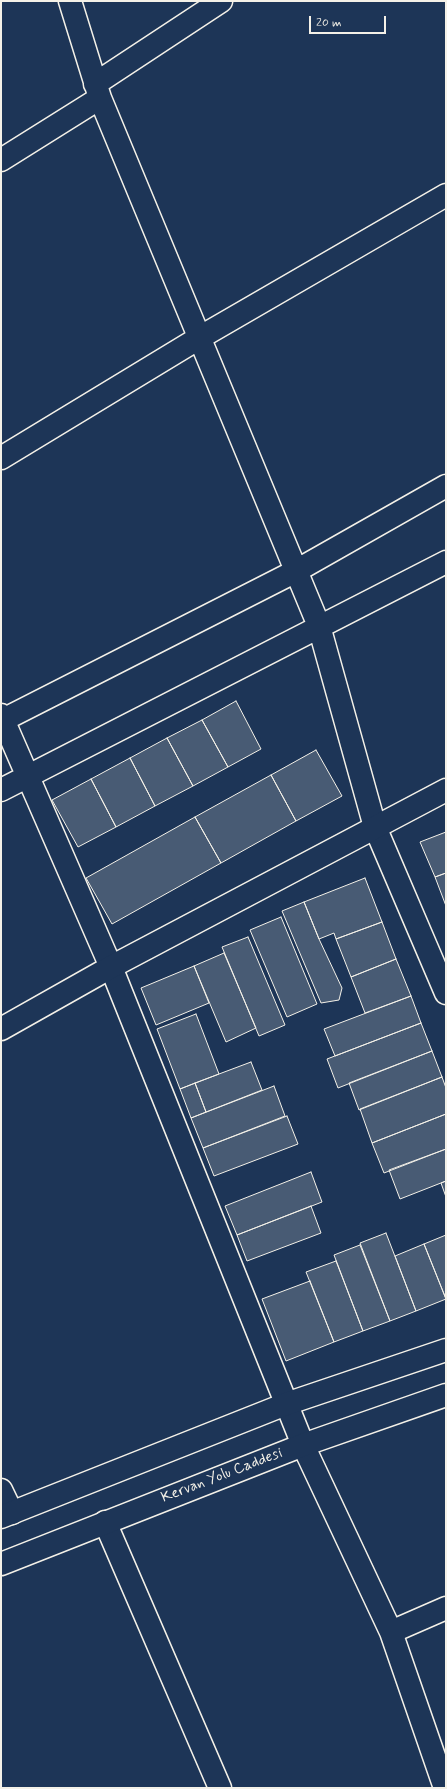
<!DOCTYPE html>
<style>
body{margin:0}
#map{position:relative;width:447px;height:1789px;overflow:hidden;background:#1d3557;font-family:Mynerve,sans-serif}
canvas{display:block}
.frame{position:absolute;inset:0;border:2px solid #f4f1e8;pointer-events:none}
.scale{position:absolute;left:309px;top:16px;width:77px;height:18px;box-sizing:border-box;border:2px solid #f4f1e8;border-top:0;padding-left:5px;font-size:12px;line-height:14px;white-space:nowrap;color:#f4f1e8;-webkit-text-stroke:3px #1d3557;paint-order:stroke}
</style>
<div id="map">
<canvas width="447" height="1789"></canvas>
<div class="frame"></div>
<div class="scale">20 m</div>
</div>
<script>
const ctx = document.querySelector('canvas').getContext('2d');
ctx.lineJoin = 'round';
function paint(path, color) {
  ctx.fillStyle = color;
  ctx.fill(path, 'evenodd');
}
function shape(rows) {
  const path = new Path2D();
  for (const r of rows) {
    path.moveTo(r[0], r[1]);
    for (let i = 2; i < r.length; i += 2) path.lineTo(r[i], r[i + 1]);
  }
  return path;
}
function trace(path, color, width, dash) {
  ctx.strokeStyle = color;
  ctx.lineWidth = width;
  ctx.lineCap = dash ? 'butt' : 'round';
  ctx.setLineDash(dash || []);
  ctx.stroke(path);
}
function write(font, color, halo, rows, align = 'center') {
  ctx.font = font + ' Mynerve,sans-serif';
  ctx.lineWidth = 3;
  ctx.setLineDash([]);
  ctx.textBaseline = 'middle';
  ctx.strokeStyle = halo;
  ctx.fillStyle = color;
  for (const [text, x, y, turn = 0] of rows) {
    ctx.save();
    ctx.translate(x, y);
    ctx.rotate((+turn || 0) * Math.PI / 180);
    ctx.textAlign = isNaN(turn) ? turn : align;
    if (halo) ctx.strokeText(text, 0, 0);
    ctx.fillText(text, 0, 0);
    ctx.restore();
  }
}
const building = shape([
 [236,701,261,749,228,767,202,720,236,701],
 [202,720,228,767,193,786,167,738,202,720],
 [167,738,193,786,155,806,130,758,167,738],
 [316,750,342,796,296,821,271,775,316,750],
 [130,758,155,806,116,827,91,779,130,758],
 [271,775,296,821,221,863,195,817,271,775],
 [91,779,116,827,78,847,52,800,91,779],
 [195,817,221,863,112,924,86,878,195,817],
 [446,832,446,873,435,877,420,842,446,832],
 [446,873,446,906,435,877,446,873],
 [365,878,382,922,336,939,334,933,319,939,304,902,365,878],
 [304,902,319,939,342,988,339,1000,321,1003,282,911,304,902],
 [281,917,317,1004,287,1017,250,930,281,917],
 [382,922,396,959,351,977,336,939,382,922],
 [248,937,285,1025,259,1036,222,947,248,937],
 [224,953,256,1028,226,1042,194,966,224,953],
 [396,959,411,996,365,1013,351,977,396,959],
 [194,966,209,1003,156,1025,141,988,194,966],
 [411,996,421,1023,335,1056,324,1029,411,996],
 [196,1014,219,1074,180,1089,157,1029,196,1014],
 [421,1023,432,1051,338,1088,327,1059,421,1023],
 [432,1051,442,1077,359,1110,349,1083,432,1051],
 [251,1062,262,1090,206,1112,195,1083,251,1062],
 [442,1077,446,1088,446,1114,372,1143,360,1109,442,1077],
 [195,1083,206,1112,191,1118,180,1089,195,1083],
 [274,1086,285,1116,203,1148,191,1118,274,1086],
 [446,1114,446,1149,384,1173,372,1143,446,1114],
 [287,1116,298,1144,214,1176,203,1148,287,1116],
 [446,1149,446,1181,400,1199,389,1170,446,1149],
 [311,1172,322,1202,237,1235,225,1206,311,1172],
 [446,1181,446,1197,441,1183,446,1181],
 [311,1206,321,1233,247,1261,237,1235,311,1206],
 [386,1233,416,1311,390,1321,360,1243,386,1233],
 [446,1235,446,1299,424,1244,446,1235],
 [424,1244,446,1299,416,1311,395,1256,424,1244],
 [360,1245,390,1321,363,1331,334,1255,360,1245],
 [336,1261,363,1331,334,1342,306,1272,336,1261],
 [310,1281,334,1342,286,1361,262,1299,310,1281]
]);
const minor = shape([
 [70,1,100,98,319,626,375,827,446,993],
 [95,84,221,1],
 [1,160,100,98],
 [1,458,199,338,446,195],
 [1,715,111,967,303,1445,391,1632,445,1788],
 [1,721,296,571,446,486],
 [1,790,446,562],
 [1,1490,12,1513],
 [105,1522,220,1788],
 [391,1632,446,1608]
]);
const tertiary = shape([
 [1,1029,111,967,446,790]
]);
const secondary = shape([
 [1,1517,286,1404,446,1350],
 [1,1564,303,1445,446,1395]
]);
const streetNames = [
 ["Kervan Yolu Caddesi",222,1476,-21]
];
paint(building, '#485b74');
trace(building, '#f4f1e8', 1);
trace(minor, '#f4f1e8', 25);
trace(tertiary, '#f4f1e8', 25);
trace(secondary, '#f4f1e8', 25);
trace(minor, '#1d3557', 22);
trace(tertiary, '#1d3557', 22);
trace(secondary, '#1d3557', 22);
write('15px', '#f4f1e8', '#1d3557', streetNames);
</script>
